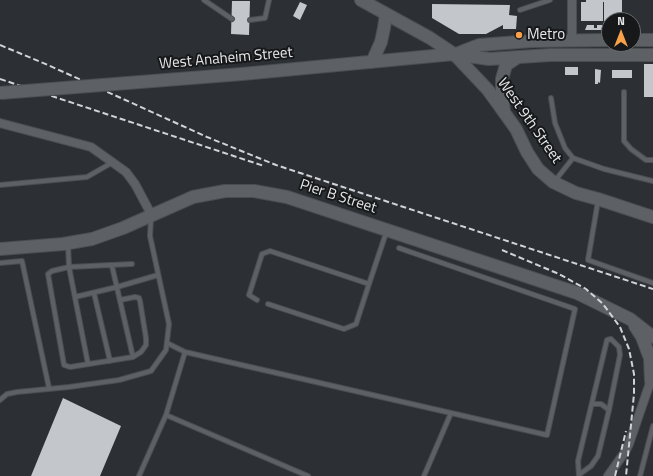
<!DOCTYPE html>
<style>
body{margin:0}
#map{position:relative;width:653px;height:476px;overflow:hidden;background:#2c3034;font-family:"Titillium Web",sans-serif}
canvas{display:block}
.north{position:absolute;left:601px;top:12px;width:40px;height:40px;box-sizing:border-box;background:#161819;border:1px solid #696b6d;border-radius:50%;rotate:0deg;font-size:11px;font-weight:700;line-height:16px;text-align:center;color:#e6e8eb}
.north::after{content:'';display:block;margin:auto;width:14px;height:18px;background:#f8a14a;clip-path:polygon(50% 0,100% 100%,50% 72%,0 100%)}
</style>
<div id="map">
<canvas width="653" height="476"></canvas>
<div class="north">N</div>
</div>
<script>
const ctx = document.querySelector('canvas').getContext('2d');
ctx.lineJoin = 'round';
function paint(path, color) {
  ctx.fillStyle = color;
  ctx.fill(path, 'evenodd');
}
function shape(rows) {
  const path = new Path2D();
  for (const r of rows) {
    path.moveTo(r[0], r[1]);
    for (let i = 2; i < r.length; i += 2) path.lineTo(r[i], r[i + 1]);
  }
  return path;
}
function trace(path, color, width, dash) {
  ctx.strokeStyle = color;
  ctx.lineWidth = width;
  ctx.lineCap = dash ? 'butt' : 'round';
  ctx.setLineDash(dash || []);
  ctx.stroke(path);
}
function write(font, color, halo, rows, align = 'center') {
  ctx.font = font + ' "Titillium Web",sans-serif';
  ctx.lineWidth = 4;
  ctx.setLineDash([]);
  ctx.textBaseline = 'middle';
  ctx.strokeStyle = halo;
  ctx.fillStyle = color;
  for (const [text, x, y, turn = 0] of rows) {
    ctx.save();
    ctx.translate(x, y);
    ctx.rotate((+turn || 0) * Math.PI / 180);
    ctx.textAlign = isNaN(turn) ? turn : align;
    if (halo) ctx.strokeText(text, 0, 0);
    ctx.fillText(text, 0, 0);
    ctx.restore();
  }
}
const building = shape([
 [586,0,622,0,622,20,604,21,604,2,603,2,603,21,581,21,581,2,586,2],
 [232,1,250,1,249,35,231,34],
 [300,2,307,5,300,20,293,16],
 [432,4,510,5,509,15,517,16,516,29,503,29,503,25,486,34,459,34,432,18],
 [587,25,594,25,594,28,597,28,597,25,604,25,604,28,609,28,609,30,585,30],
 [644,64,653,64,653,97,644,97],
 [565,67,578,67,578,75,565,75],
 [595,69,601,70,600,83,598,82,598,84,595,84],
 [612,70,632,70,632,78,612,78],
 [63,398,121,426,100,476,31,476]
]);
const lane = shape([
 [204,0,232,19],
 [520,10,550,0],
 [250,20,265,18,269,0],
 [624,92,624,141,631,149,646,160,653,160],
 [551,98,555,123,565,148,573,158,604,169,653,181],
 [554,182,573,158],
 [0,185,87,177,113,162],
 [598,201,588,260,653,283],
 [68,244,69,267,88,364],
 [0,263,22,261,49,388],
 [112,266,133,357],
 [369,284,387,230],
 [94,293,110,361],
 [75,297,117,287,158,275],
 [120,300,135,297,139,298,140,301,146,338,146,345,141,352,133,357,70,367,64,365,48,274,52,271,69,267,132,264],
 [257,300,249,295,262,254,270,251,369,284,356,324,344,329,268,304],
 [167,343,185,352,547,435,575,309,399,248],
 [0,400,7,394,17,392,69,387,119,380,151,371,166,350,169,324,150,236,151,219],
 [592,404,601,404,609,410],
 [166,415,308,476],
 [139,476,166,415,185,352],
 [424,476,451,413],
 [579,476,578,461,607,340,611,339,619,347,620,355,609,410,598,456,591,466,580,474],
 [640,476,653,426]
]);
const street = shape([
 [572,0,572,40],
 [0,123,91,147,126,172,135,184,151,214],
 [608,476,625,452,629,444,652,377]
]);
const secondary = shape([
 [361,0,430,38,454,54,488,90,516,129,527,152,538,169,553,182,576,193,598,199,653,217],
 [633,40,653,40],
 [456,54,479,45,532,41,609,40],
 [372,62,381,42,384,28,386,14],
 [242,74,454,54,489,59,550,55,653,55],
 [504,111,502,94,502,79,506,65,518,57],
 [0,249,63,244,92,239,123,228,193,197,225,191,254,191,287,197,577,293,630,319,653,337],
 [635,326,642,337,650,358,651,381]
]);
const rail = shape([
 [0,45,48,65,207,137,276,165,653,289],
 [0,79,264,166],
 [502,250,559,274,586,289,603,304,620,327,629,349,634,374,634,394,626,476],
 [615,476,626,431]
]);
const secondaryBridge = shape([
 [0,93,242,74]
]);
const markers = [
 [519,35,4,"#f8a14a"]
];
const poiNames = [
 ["Metro",527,35]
];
const streetNames = [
 ["West Anaheim Street",226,59,-5],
 ["West 9th Street",529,121,55],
 ["Pier B Street",338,197,18]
];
paint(building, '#c3c7cc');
trace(lane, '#4b4e51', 6);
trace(street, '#4b4e51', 10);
trace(secondary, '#4b4e51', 14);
trace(lane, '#5d6166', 4);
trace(street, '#5d6166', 8);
trace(secondary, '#5d6166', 12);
trace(rail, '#d1d3d6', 2, [6, 3]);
trace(secondaryBridge, '#4b4e51', 14, []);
trace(secondaryBridge, '#5d6166', 12);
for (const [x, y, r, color] of markers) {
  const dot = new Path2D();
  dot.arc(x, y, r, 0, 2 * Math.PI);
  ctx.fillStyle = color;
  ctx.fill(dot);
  trace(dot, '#161819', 1.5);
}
write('15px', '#e6e8eb', '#161819', poiNames, 'left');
write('15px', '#e6e8eb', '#161819', streetNames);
</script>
